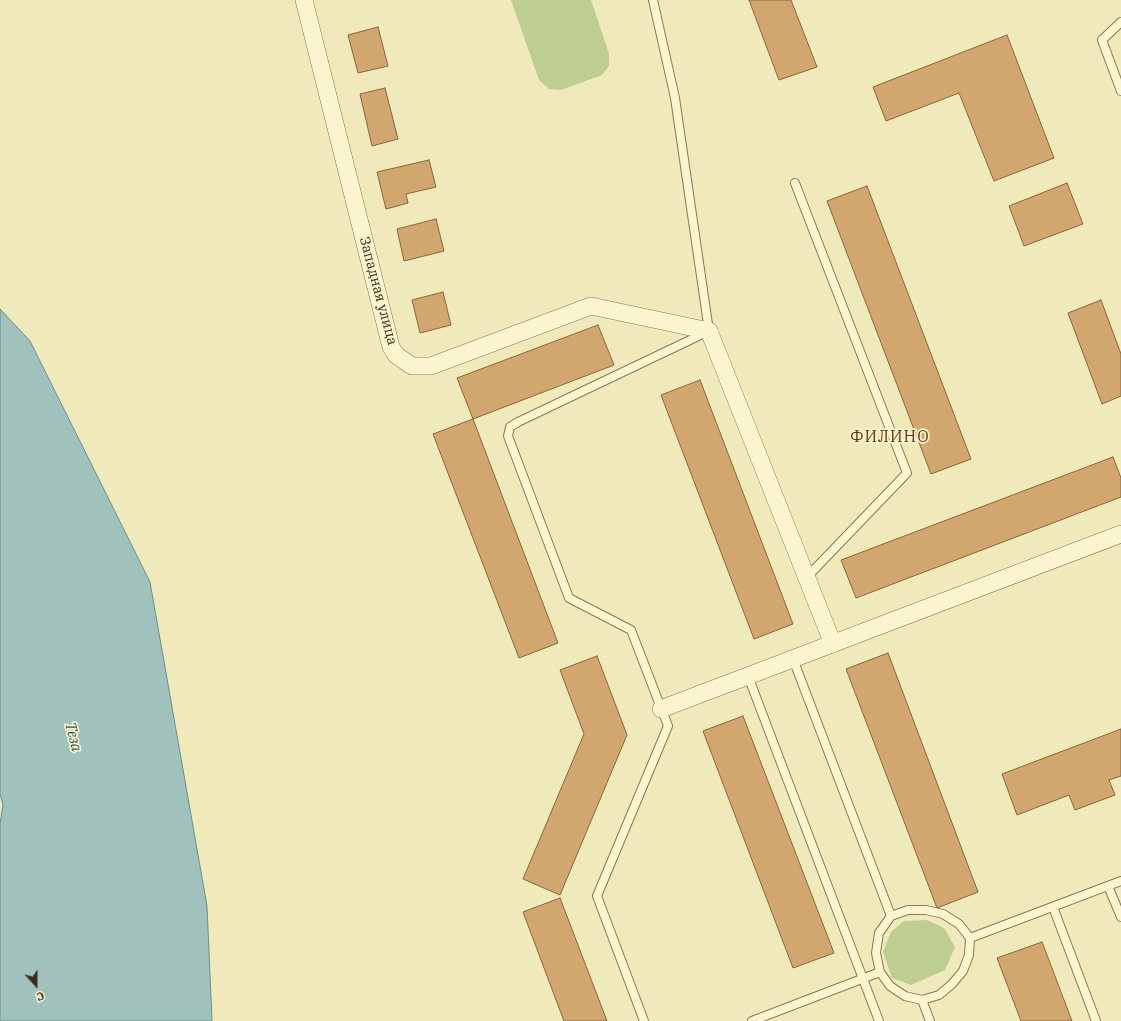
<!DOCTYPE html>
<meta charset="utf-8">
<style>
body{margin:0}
#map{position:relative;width:1121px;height:1021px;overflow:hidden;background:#f0e9bc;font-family:"IBM Plex Serif",serif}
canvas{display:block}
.north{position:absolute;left:16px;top:965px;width:40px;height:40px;-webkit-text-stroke:3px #f7f2cc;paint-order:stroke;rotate:159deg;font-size:11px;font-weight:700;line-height:16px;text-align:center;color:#372d1a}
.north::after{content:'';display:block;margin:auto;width:14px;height:18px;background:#372d1a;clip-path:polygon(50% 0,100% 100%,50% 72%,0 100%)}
</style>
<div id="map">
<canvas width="1121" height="1021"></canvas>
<div class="north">С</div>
</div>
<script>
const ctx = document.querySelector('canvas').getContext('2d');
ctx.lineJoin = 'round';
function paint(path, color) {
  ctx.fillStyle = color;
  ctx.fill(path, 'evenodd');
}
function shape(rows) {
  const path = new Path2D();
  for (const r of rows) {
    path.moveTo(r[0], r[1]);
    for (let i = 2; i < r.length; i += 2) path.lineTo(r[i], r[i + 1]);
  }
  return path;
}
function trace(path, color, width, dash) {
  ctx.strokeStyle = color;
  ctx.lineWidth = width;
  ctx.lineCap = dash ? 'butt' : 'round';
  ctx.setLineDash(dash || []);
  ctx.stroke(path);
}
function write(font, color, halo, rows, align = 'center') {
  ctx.font = font + ' "IBM Plex Serif",serif';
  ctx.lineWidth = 3.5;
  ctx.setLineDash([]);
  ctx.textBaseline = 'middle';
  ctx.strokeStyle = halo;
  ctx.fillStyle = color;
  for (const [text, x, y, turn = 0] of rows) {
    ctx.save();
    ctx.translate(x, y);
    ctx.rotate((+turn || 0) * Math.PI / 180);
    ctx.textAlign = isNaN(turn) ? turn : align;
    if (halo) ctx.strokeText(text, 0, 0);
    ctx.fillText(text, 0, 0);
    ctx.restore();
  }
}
const green = shape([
 [511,0,591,0,609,54,609,66,602,75,561,90,549,89,539,80],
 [927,920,944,928,955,947,945,970,911,985,892,978,883,952,891,932,904,921]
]);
const water = shape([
 [0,309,30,341,150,582,207,906,212,1021,0,1021,0,824,3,805,0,794,0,309]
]);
const building = shape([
 [749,0,791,0,817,67,779,80,749,0],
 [378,27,388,66,358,73,348,35,378,27],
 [1007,35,1054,158,994,181,959,93,886,121,873,87,1007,35],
 [385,88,398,139,372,146,360,94,385,88],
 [429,160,436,187,406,194,408,203,386,209,377,172,429,160],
 [1067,183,1083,224,1024,246,1009,206,1067,183],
 [867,186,971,459,931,474,827,201,867,186],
 [436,219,444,251,404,261,397,229,436,219],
 [443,292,451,325,420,333,412,300,443,292],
 [1101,300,1121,354,1121,396,1102,404,1068,313,1101,300],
 [598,325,614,365,473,419,457,378,598,325],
 [700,380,793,624,754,639,661,395,700,380],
 [473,419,558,643,519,658,433,434,473,419],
 [1113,457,1121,478,1121,497,856,598,841,560,1113,457],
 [888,653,978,892,937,908,846,669,888,653],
 [597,656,627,735,560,895,523,879,584,734,560,670,597,656],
 [743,716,834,953,793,968,703,731,743,716],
 [1121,729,1121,776,1109,780,1115,795,1075,810,1069,795,1017,815,1002,774,1121,729],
 [560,898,607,1021,564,1021,523,912,560,898],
 [1042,942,1072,1021,1021,1021,997,958,1042,942]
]);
const service = shape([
 [1121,22,1102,40,1121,91],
 [795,183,907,473,808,576],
 [793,659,891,916],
 [748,676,879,1021],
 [1108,886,1121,917],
 [1053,907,1096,1021],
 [908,910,926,910,943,914,959,924,970,938,969,955,963,971,952,984,939,995,922,1000,905,996,890,986,880,972,876,953,879,933,891,916,908,910],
 [970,938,1121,881],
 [922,1000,930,1021],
 [644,1021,597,896,668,726,631,630,569,598,508,436,510,427,518,422,709,331,675,98,653,0],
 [752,1021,880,972]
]);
const minor = shape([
 [304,0,391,347,396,355,412,366,431,366,591,306,709,331,833,644],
 [661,709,1121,534]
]);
const streetNames = [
 ["Западная улица",378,291,75]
];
const waterNames = [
 ["Теза",73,737,76]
];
const quarterNames = [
 ["ФИЛИНО",890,437]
];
paint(green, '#bdce90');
paint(water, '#a0c1bc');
trace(water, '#678f8b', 1);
paint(building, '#d1a76f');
trace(building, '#896539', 1);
trace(service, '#897855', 10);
trace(minor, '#897855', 18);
trace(service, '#fbf5cf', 8);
trace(minor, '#fbf5cf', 17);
write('14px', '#372d1a', '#f7f2cc', streetNames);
write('italic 15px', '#295358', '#f7f2cc', waterNames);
ctx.letterSpacing = '1px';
write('16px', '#663417', '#f7f2cc', quarterNames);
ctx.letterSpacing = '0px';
</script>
